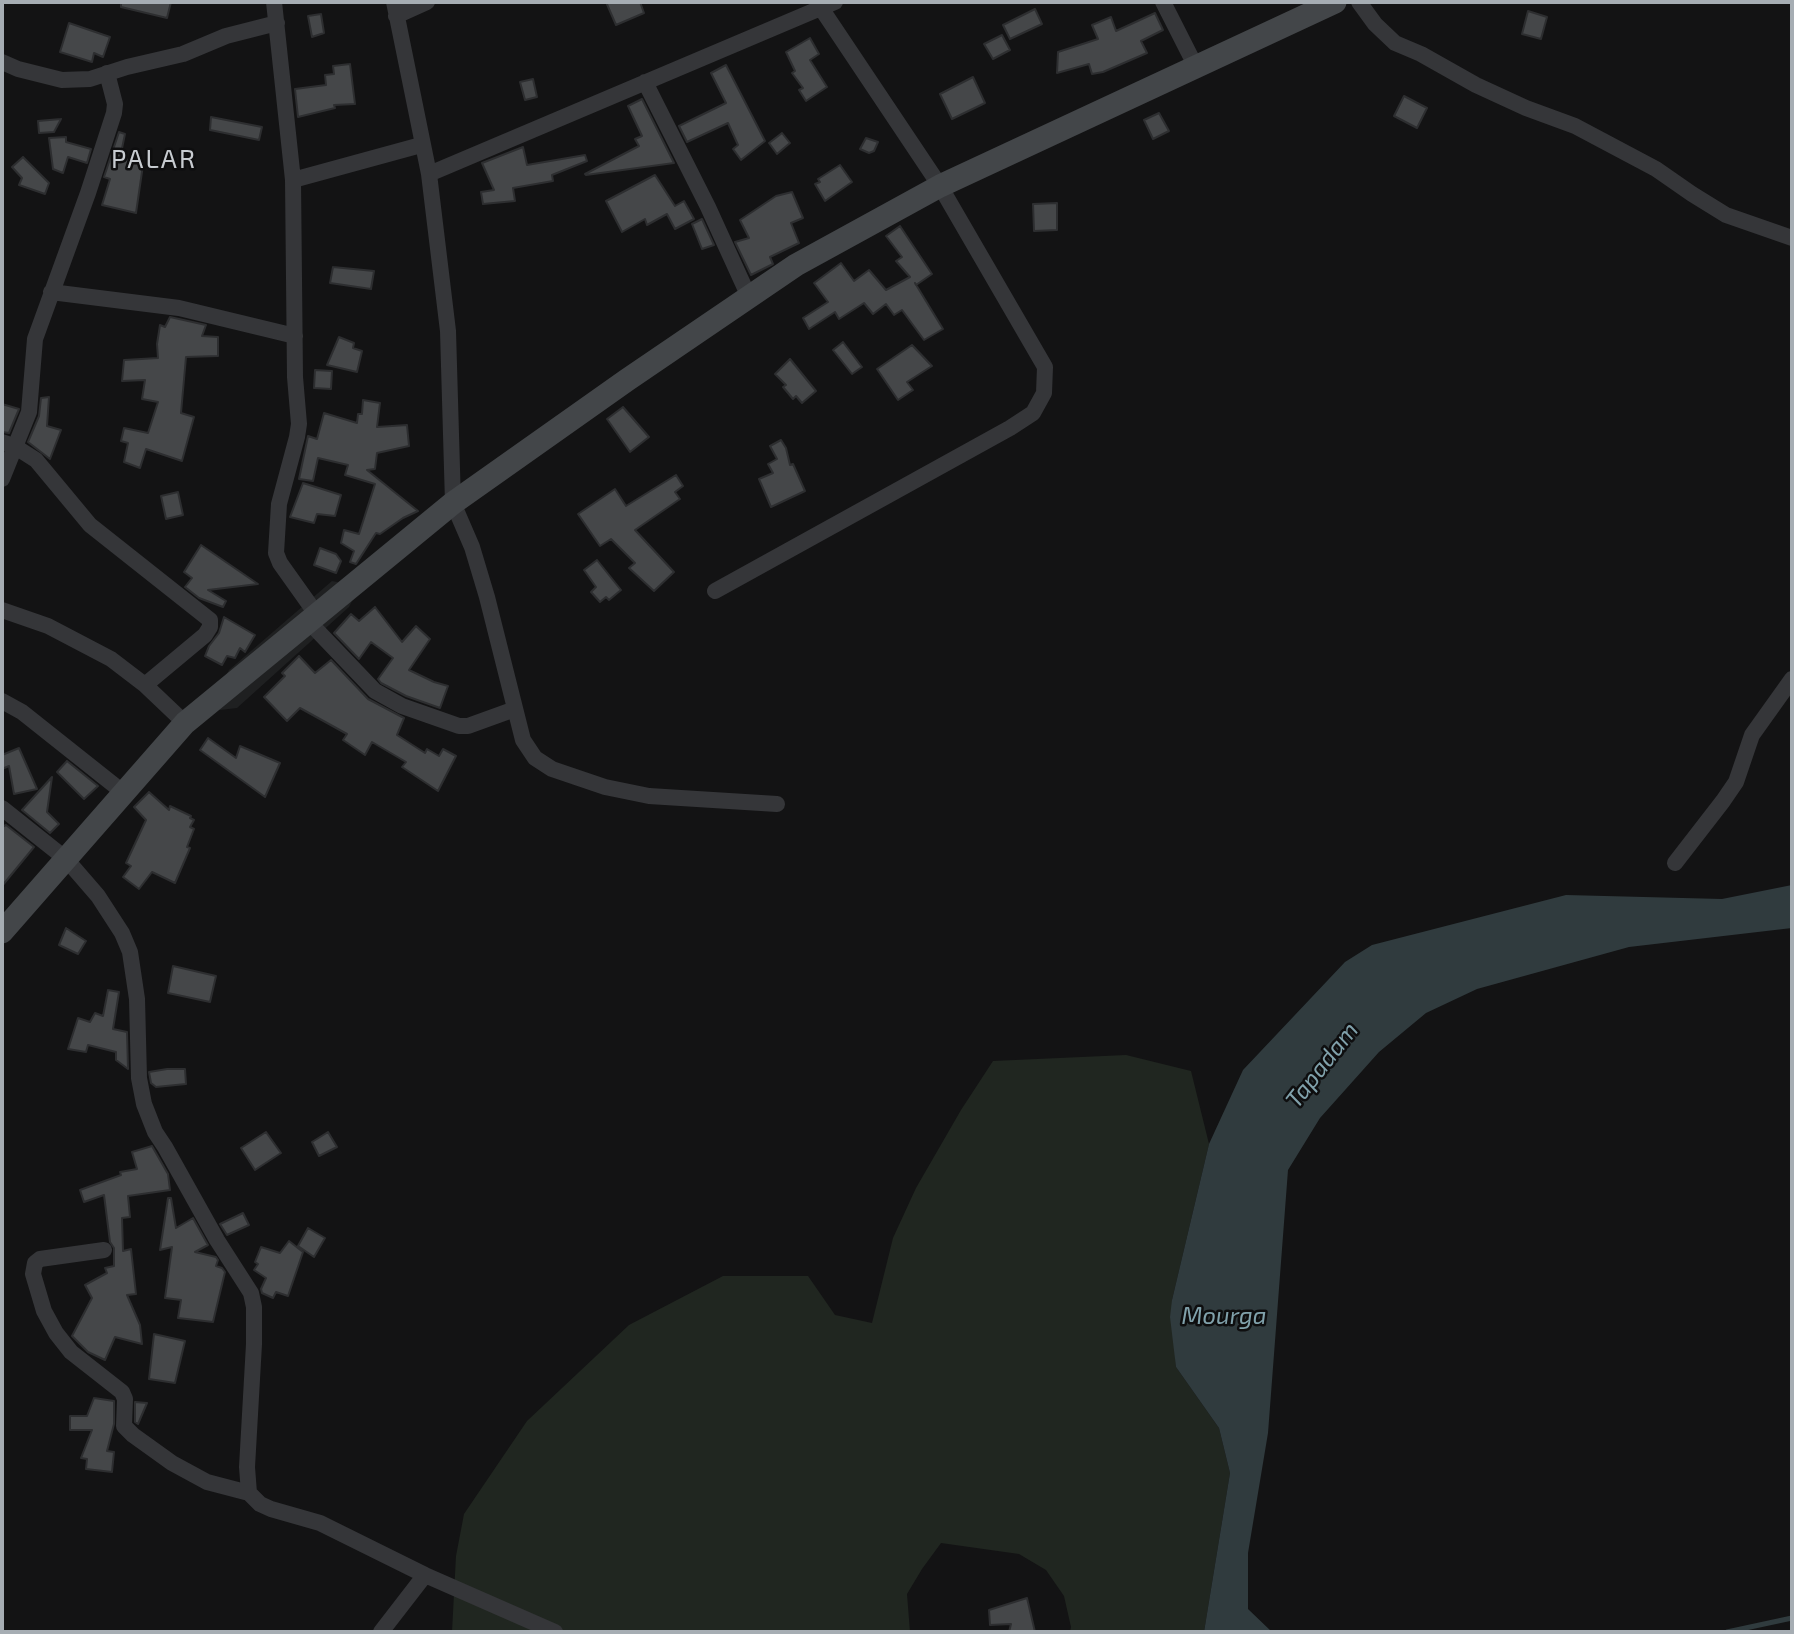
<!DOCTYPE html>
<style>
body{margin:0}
#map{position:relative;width:1794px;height:1634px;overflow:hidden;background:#131314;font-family:"Exo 2",sans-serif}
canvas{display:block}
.frame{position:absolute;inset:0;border:4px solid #a6adb3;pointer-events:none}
</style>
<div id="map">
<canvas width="1794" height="1634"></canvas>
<div class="frame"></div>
</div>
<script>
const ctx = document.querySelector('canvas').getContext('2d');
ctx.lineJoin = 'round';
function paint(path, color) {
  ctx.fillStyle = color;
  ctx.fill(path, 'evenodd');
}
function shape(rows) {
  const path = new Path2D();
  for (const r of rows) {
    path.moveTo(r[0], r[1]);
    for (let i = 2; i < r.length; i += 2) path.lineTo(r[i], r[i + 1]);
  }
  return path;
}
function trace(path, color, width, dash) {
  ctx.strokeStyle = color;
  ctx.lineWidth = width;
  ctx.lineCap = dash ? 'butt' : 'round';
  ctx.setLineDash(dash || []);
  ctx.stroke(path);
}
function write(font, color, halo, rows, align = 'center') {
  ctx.font = font + ' "Exo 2",sans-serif';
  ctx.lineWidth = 5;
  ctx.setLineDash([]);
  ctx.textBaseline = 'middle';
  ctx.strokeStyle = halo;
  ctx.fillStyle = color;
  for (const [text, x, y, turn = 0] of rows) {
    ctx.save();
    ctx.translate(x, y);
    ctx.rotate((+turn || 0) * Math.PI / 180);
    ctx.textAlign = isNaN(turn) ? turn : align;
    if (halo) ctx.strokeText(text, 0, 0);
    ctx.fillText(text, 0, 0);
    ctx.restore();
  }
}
const built = shape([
 [332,581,347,584,353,599,349,607,237,708,220,710,214,696,229,670]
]);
const green = shape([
 [1126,1055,1191,1071,1209,1144,1172,1300,1176,1367,1219,1428,1230,1473,1204,1632,1070,1632,1071,1627,1064,1596,1046,1570,1019,1554,941,1543,922,1569,907,1594,910,1632,452,1632,456,1556,464,1514,527,1421,629,1325,723,1276,808,1276,835,1315,872,1323,893,1238,916,1188,961,1110,993,1061]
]);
const water = shape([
 [1792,885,1792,928,1629,947,1477,989,1426,1013,1379,1052,1320,1118,1288,1170,1268,1433,1248,1553,1248,1609,1272,1632,1204,1632,1230,1473,1219,1428,1176,1367,1170,1317,1172,1300,1209,1144,1243,1070,1345,962,1372,945,1566,895,1722,899]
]);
const stream = shape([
 [1727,1632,1792,1618]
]);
const building = shape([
 [121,2,171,2,167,18,121,7,121,2],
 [606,2,640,2,644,13,616,25,606,2],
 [1035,9,1042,24,1010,39,1003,25,1035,9],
 [1528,11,1547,17,1541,39,1522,34,1528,11],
 [1155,13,1163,30,1141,41,1147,53,1103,72,1092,74,1089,64,1057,73,1058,52,1098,39,1092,25,1111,17,1116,31,1155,13],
 [321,14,324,33,312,37,308,16,321,14],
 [69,23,110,37,103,57,94,53,92,62,60,52,69,23],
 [1002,35,1010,50,993,59,984,44,1002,35],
 [810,38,819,54,810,60,827,87,806,101,799,90,803,88,792,73,795,71,786,52,810,38],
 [350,64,355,104,334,105,335,108,298,117,295,89,326,85,325,75,334,74,333,66,350,64],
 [726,65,765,141,741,160,733,149,738,145,728,123,687,142,679,126,726,103,711,73,726,65],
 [973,77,985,103,952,119,940,94,973,77],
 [533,79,537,97,525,100,520,82,533,79],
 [1404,96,1427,108,1417,128,1394,116,1404,96],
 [642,99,674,163,586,175,585,174,639,146,635,139,642,136,628,106,642,99],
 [1159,113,1169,131,1153,139,1144,120,1159,113],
 [211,117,262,127,259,140,210,130,211,117],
 [61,119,54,132,39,133,38,121,61,119],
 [119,132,125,134,120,158,143,163,143,165,136,213,102,205,110,179,104,177,119,132],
 [782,133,790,143,777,154,769,143,782,133],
 [66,137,66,142,91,149,87,163,68,157,63,173,53,169,49,138,66,137],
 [866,138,878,142,874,151,869,153,860,149,866,138],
 [523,147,527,165,585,155,587,161,552,175,553,181,513,188,515,201,483,204,481,192,494,190,482,163,523,147],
 [23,157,49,183,45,194,19,185,22,178,12,167,23,157],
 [840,165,852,182,825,201,815,184,820,182,818,179,840,165],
 [655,175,675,206,684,201,694,219,675,229,667,214,647,225,645,219,622,232,606,201,655,175],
 [792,192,803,218,791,223,799,243,770,257,773,264,751,275,735,242,749,238,740,220,776,196,792,192],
 [1057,203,1057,230,1034,231,1033,204,1057,203],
 [702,219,714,245,702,249,692,224,702,219],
 [900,226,932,274,916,285,915,283,943,329,924,340,902,310,894,315,886,304,873,314,864,303,839,319,835,312,809,329,803,318,828,302,814,283,841,263,854,281,869,270,886,290,910,277,896,261,902,257,886,236,900,226],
 [333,267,374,271,371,289,330,283,333,267],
 [170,317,206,325,202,336,218,337,218,356,186,357,181,413,194,417,182,461,146,449,140,468,124,462,128,443,121,441,124,428,148,433,158,402,142,399,145,380,122,381,124,360,158,358,157,344,160,325,165,327,170,317],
 [339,337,354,343,353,348,362,351,357,372,327,365,339,337],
 [843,342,862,367,852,374,833,350,843,342],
 [912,345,932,366,907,382,913,390,898,400,877,369,912,345],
 [790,359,816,391,802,403,796,396,793,399,783,387,786,385,775,374,790,359],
 [315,370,332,371,331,389,314,388,315,370],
 [49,397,47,426,61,430,50,459,28,442,39,416,41,398,49,397],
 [363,400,380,403,377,427,407,425,409,446,377,453,375,469,367,470,418,511,403,518,380,534,376,533,356,564,350,562,354,551,341,543,344,530,359,534,375,484,345,475,348,465,318,458,313,481,299,479,308,436,317,439,324,413,357,423,358,414,362,414,363,400],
 [2,404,19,409,9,433,2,432,2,404],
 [623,407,649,437,630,452,607,419,623,407],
 [781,440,786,448,790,465,793,464,805,491,771,507,759,479,773,473,768,464,777,459,770,446,781,440],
 [676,475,683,486,675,492,680,499,635,530,674,572,654,591,629,568,635,563,611,539,600,546,578,514,615,489,626,506,676,475],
 [303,483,341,495,335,516,317,514,314,523,290,517,303,483],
 [178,492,183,515,166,519,161,496,178,492],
 [201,545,258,584,208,590,226,601,223,607,199,598,185,587,192,578,184,572,201,545],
 [320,548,336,554,341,561,336,573,314,565,320,548],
 [597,560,621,590,609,600,606,597,600,602,591,592,596,587,584,570,597,560],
 [375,607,402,642,416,626,430,639,409,670,434,682,448,686,440,708,406,696,381,683,378,679,393,658,371,642,359,659,334,633,351,614,359,621,375,607],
 [224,617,255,635,245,652,240,648,235,658,227,656,222,665,205,656,209,646,219,633,224,617],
 [299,656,315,673,331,660,368,699,404,718,397,735,425,753,427,749,439,756,443,749,456,756,438,791,402,767,406,762,372,742,365,755,343,740,347,734,300,708,287,721,264,697,285,676,282,673,299,656],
 [208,738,236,758,240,746,280,763,265,797,200,750,208,738],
 [19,748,37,789,14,794,9,766,2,769,2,755,19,748],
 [67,761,98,786,84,799,57,772,67,761],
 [52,777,47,812,59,824,50,833,22,810,52,777],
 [149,792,169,810,170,806,191,816,190,818,194,820,190,827,194,829,187,847,190,848,175,883,152,872,139,889,123,877,131,866,126,863,146,820,134,807,149,792],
 [6,825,34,847,2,886,2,827,6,825],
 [66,928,86,941,78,954,59,945,66,928],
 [173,966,216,976,210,1002,168,993,173,966],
 [108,990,119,992,113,1029,127,1032,128,1069,116,1060,116,1052,88,1045,86,1052,68,1049,78,1018,90,1022,95,1013,103,1016,108,990],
 [167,1069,185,1069,186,1084,156,1087,151,1083,149,1072,167,1069],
 [266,1132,281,1153,255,1170,241,1148,266,1132],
 [328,1132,337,1147,319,1156,312,1142,328,1132],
 [152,1146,168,1174,170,1190,128,1196,130,1217,122,1218,123,1251,131,1249,136,1294,127,1295,140,1325,142,1344,115,1337,105,1360,88,1352,72,1336,92,1298,85,1285,107,1273,105,1268,114,1266,114,1248,110,1242,104,1195,84,1202,80,1190,121,1175,120,1172,137,1169,132,1152,152,1146],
 [168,1198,171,1198,176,1228,193,1218,208,1245,195,1252,216,1257,218,1260,216,1266,222,1268,225,1272,213,1322,178,1318,181,1300,165,1298,172,1247,160,1250,168,1198],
 [243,1213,249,1225,227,1235,220,1224,243,1213],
 [308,1228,325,1238,314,1257,298,1246,308,1228],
 [289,1241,303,1252,288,1296,276,1292,273,1298,262,1293,261,1289,266,1278,254,1270,258,1264,255,1262,261,1247,280,1253,289,1241],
 [154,1334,185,1341,175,1383,149,1379,154,1334],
 [94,1398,114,1401,114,1424,107,1451,114,1452,112,1472,86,1469,87,1459,81,1458,92,1430,70,1430,70,1416,87,1416,94,1398],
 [135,1402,147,1403,138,1424,135,1422,135,1402],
 [1027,1598,1035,1632,1009,1632,1011,1624,990,1625,989,1610,1027,1598]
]);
const street = shape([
 [274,2,293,180,295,377,299,424,297,437,279,504,276,553,280,563,317,615],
 [394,2,429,174,448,331,453,503,472,547,487,597,523,740,535,758,552,769,605,787,649,796,777,804],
 [1163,2,1196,67],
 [1359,2,1375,24,1395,43,1421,54,1476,85,1526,108,1575,126,1656,169,1692,194,1726,215,1792,238],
 [396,16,427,2],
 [2,62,18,69,62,80,90,79,127,67,183,54,226,36,277,23],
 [645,82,708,207,749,297],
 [429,174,835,2],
 [293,180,421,145],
 [51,292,179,308,295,336],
 [2,442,14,446,36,460,90,525,210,620,210,627,205,635,145,685],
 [2,479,29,412,35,339,88,193,114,113,115,104,107,73],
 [715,591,1010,428,1033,413,1044,393,1045,367,940,186,817,2],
 [2,610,48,626,111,659,145,685,185,723],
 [309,622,375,691,402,706,459,726,468,726,515,709],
 [2,701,22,712,124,793],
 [2,808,66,859,98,896,122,933,130,952,137,999,139,1078,144,1104,155,1132,165,1147,217,1240,251,1293,254,1307,254,1344,247,1467,249,1493],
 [1675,863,1723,801,1736,782,1752,735,1792,679],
 [104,1250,40,1259,35,1263,33,1274,44,1311,56,1333,71,1352,122,1392,125,1399,124,1426,133,1435,172,1463,207,1482,249,1493,260,1504,271,1509,320,1523,425,1575,555,1632],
 [381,1632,425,1575]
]);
const secondary = shape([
 [2,932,185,723,453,503,627,380,796,265,940,186,1335,2]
]);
const waterNames = [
 ["Tapadam",1322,1065,-52],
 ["Mourga",1224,1316]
];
const quarterNames = [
 ["PALAR",154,159]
];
paint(built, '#1f2021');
paint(green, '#202620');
paint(water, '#303b3e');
trace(stream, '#303b3e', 5);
paint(building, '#454749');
trace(building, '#2d2e30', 2);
trace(street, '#353639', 16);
trace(secondary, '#434649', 23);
write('italic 24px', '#80a1ab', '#0e0e0f', waterNames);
ctx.letterSpacing = '2px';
write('26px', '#c7cbd0', '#0e0e0f', quarterNames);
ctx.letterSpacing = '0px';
</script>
